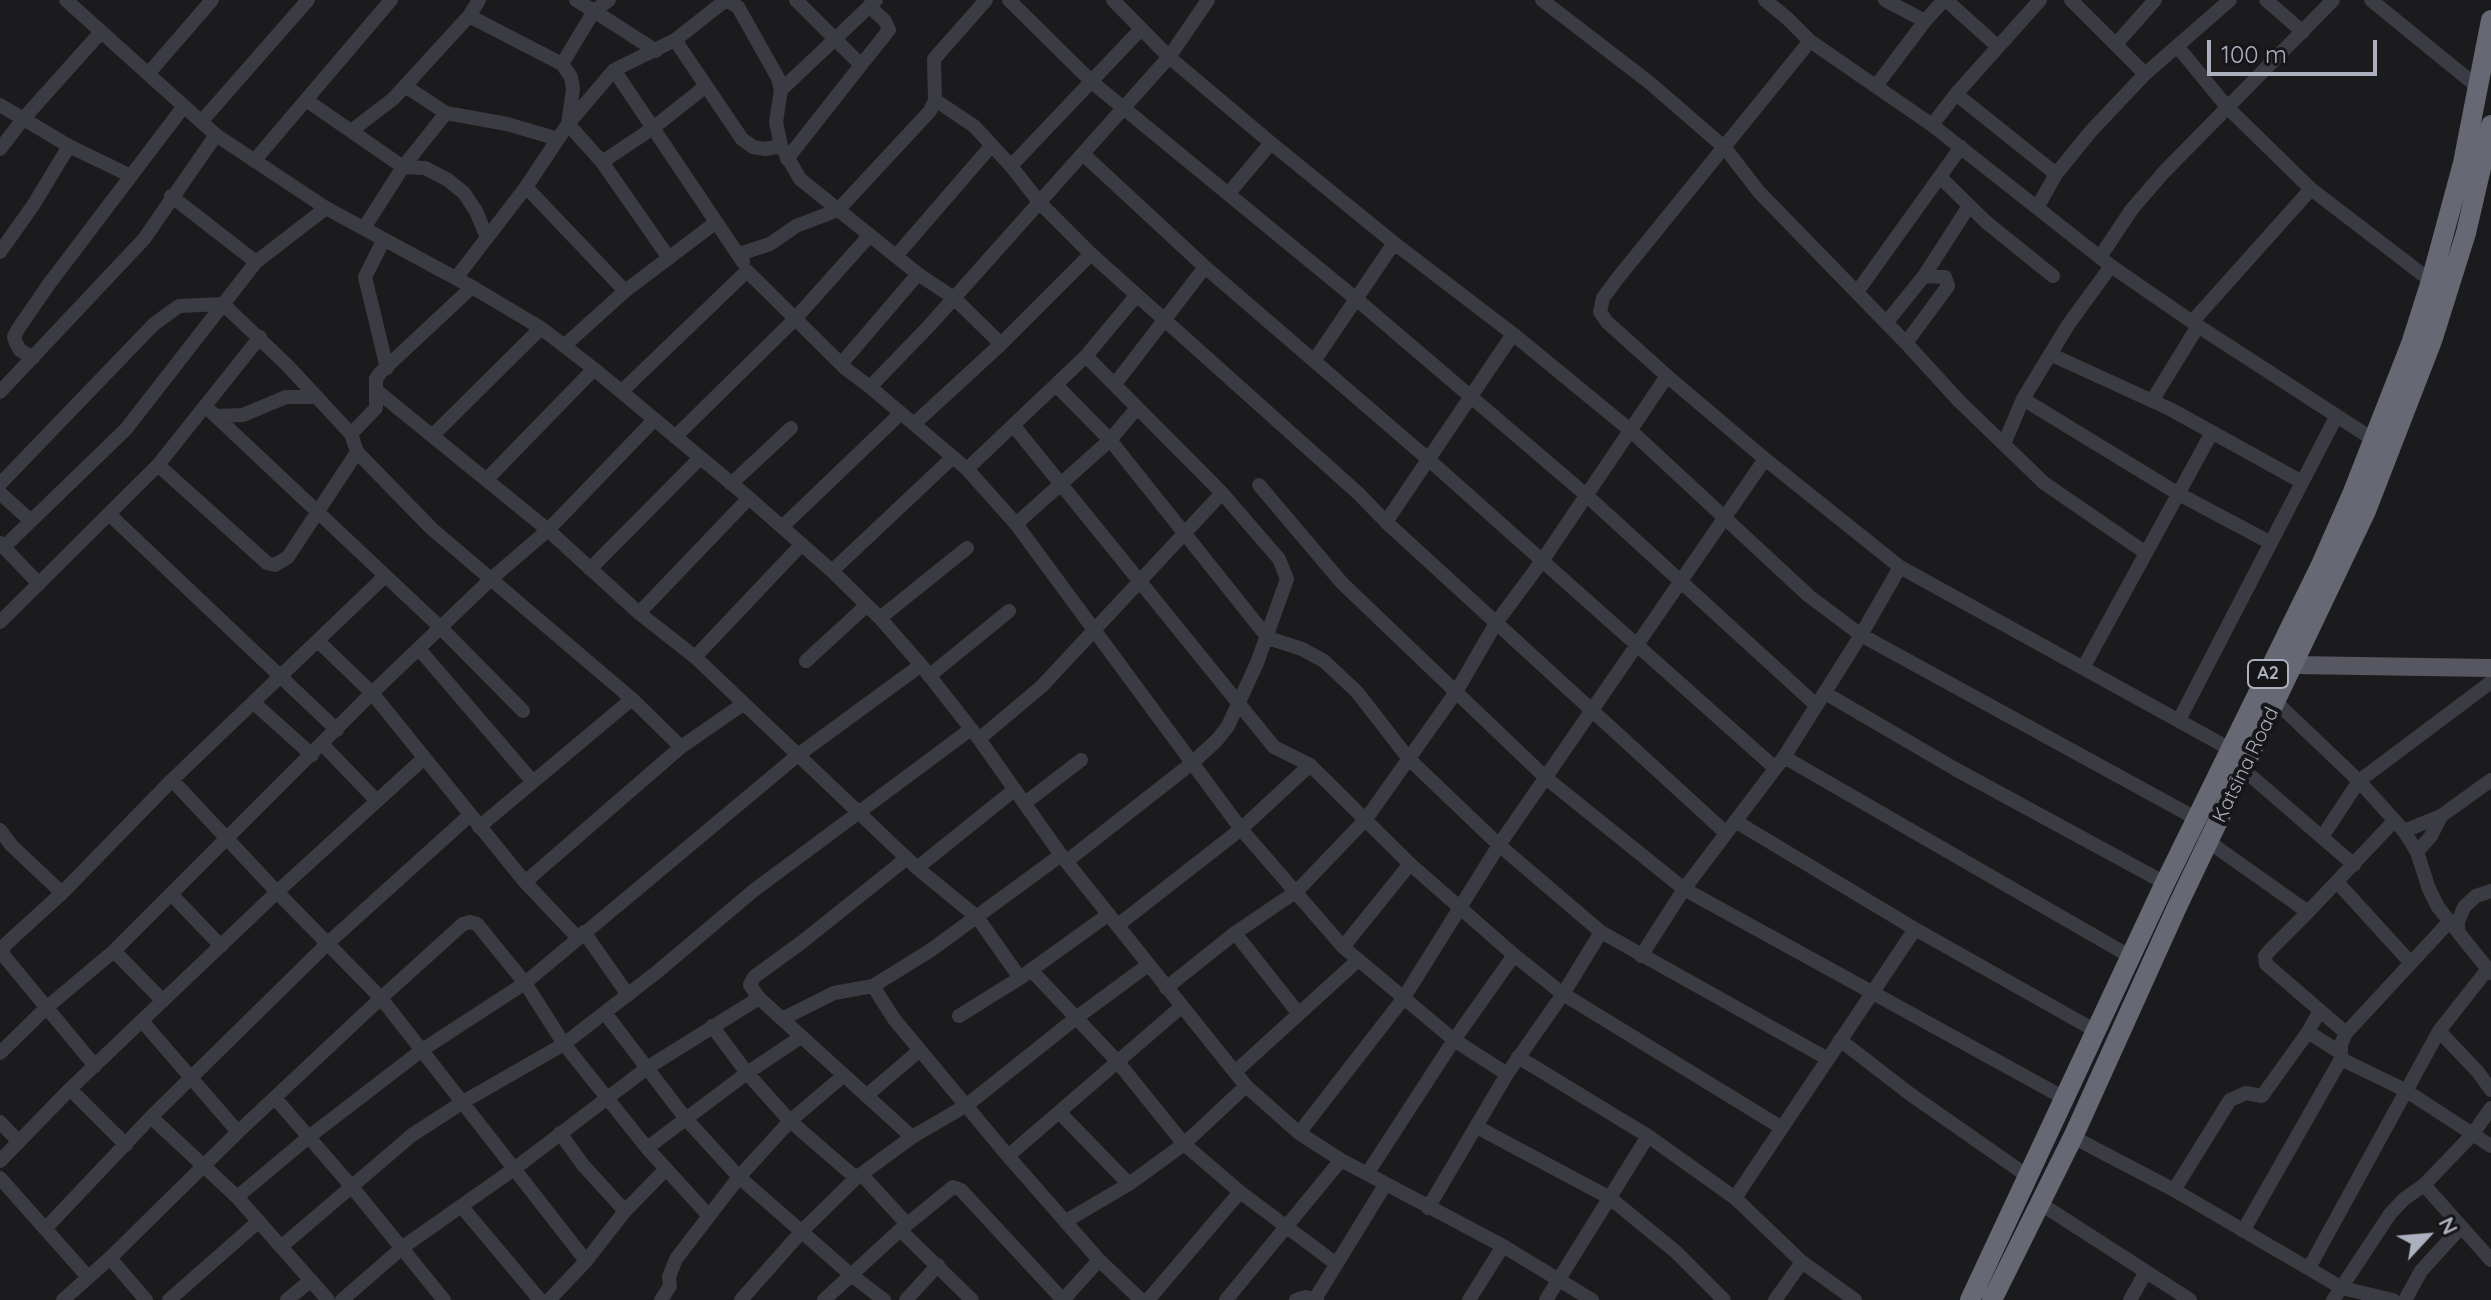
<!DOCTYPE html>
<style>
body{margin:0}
#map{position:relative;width:2491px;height:1300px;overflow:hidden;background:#1b1a1d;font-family:Quicksand,sans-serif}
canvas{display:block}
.north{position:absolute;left:2387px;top:1196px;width:80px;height:80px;-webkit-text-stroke:6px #161518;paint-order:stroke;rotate:64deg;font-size:22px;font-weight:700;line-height:32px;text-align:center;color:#acafbe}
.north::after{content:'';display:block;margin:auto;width:28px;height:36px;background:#acafbe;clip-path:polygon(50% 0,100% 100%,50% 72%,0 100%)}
.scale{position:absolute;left:2207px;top:40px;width:170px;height:36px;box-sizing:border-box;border:4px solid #acafbe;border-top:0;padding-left:10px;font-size:24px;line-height:28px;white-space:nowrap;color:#acafbe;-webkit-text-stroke:6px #161518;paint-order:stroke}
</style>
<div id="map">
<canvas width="2491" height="1300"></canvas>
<div class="north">N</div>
<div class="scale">100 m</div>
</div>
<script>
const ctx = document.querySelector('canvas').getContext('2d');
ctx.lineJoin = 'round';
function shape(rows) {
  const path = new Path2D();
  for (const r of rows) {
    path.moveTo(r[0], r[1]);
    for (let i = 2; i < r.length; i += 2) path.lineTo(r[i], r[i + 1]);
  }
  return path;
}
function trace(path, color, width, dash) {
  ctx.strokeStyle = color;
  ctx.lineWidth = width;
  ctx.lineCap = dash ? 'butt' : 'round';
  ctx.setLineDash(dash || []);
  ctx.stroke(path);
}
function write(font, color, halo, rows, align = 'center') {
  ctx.font = font + ' Quicksand,sans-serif';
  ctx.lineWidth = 8;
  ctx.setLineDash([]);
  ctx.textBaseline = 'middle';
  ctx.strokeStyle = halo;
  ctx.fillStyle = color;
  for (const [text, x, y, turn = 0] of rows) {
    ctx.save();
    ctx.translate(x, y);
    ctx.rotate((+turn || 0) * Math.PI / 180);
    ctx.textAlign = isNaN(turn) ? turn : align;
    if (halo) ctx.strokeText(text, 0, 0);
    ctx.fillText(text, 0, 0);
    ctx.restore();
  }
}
const minor = shape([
 [66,0,216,135,326,208,472,287,541,328,594,369,749,498,832,571,880,618,921,665,979,739,1061,855,1246,1086,1299,1133,1341,1160,1503,1246,1592,1300],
 [576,0,594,11,609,0],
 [727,0,738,7,778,78,781,90,776,122,781,146,800,179,918,274,954,298,1001,344],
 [1009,0,1093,83,1355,298,1585,494,1816,705],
 [1113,0,1169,57,1271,143,1394,243,1513,334,1630,430,1809,596,1861,635,2197,819],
 [1542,0,1650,83,1725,148,1759,192,1906,343,1959,401,2044,483,2146,553,2083,668],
 [1765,0,1788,19,1810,41,1932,125,2111,266,2198,326,2374,440],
 [1885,0,1925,21],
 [1946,0,1997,46],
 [2071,0,2145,74],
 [2266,0,2303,32],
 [2371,0,2479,88],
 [469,16,562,64,594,11,656,51],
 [1140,30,1011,166,1040,203,1091,254,1359,494,1386,522,1726,833],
 [675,40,742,139,753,147,765,149,781,146],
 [1810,41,1617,279,1603,298,1600,312,1607,322,1667,376,1765,459,1900,567,2230,749],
 [2116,44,2155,0],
 [2177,46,2228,108,2311,189,2431,281],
 [562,64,571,77,573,89,568,124,602,162,669,258],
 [861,65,889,30,885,21,869,6],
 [614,70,743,262],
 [148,74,212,0],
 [405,86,446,113,403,167,425,168,448,180,464,193,476,211,487,238],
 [1876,86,1925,21,1944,0],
 [781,90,835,39,796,0],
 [1956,94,2056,174],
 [306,100,351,131,393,99,469,16,479,0],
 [935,100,974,126,1011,166],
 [0,105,69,146,131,176],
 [446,113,507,124,558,139],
 [201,122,308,0],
 [1932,125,1956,94,2040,0],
 [351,131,403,167,364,228],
 [0,149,24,118,101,32],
 [1083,154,1205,267,1428,459,1775,768],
 [787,159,861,65,835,39,876,0],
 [254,161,391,0],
 [602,162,653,128,706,86],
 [1940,177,1986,222,2053,276],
 [526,187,568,124,614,70,675,40,726,0],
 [1228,194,1271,143],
 [171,196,256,262],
 [2037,208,2056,174,2091,131,2145,74,2230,0],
 [384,239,365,277,387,368],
 [0,252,34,204,69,146],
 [739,254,770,244,796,226,838,210,930,111,935,100,934,59,986,0],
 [896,256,992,145],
 [2100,257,2132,209,2164,172,2333,0],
 [456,278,526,187,625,291],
 [1857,292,1961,147],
 [2192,322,2311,189],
 [1886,323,1924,276,1969,206],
 [1906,343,1948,286,1945,277,1924,276],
 [564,346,625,291,715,223],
 [2052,355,2170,409,2302,482],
 [1086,356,967,469,1016,524,1241,829,1343,947,1454,1040,1507,1074],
 [33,358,20,350,16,343,14,337,18,329,49,284,184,106],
 [1314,361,1394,243],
 [841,364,918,274],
 [1115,384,1205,267],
 [1056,385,1110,440,1268,638,1302,649,1324,661,1357,692,1409,759,1499,845,1601,932,1828,1059],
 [377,391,548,530,639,613,695,657,917,868,977,917,1020,978],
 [0,392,144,239,216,135],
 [621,392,747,271,846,369,870,387],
 [2023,399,2177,493,2271,543],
 [2152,401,2198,326],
 [206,407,441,628,523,711],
 [216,416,243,415,286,397,317,397],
 [914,424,1001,344,1091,254],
 [1013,425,1274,747,1310,765,1410,864,1514,955,1563,994,1782,1128],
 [351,434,376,408,376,379,380,373,472,287],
 [433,435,541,328],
 [675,437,794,320,870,235],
 [2004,444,2023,399,2068,325,2111,266],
 [158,465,267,563,275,565,288,557,357,452],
 [967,469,870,387,929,326,1169,57,1208,0],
 [487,479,594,369],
 [0,484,154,324,179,306,223,304,288,366,351,434,357,452,432,529,632,699,681,747],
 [731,484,791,428],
 [1259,485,1342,583,1546,778,1684,889,2066,1099],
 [0,493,31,521],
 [109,514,337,730],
 [1386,522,1513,334],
 [1016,524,1110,440,1137,408],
 [782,527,901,413],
 [0,543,39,584],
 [4,547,126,429,256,262,326,208],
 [2146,553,2211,434],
 [590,569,700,458],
 [832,571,952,458],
 [639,613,749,498],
 [880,618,967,548],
 [0,622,158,465,260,337],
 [319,642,372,693,525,882,577,937],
 [419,649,533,782],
 [695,657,802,544],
 [806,661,867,605],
 [929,676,1009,611],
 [1825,693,1957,770,2165,883],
 [2276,702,2359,781,2404,831,2417,852,2429,889,2438,907,2458,932],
 [254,703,312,755],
 [2179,720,2336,417],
 [979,739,1042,686,1222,493],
 [323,745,377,801],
 [1784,757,2131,957],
 [2244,770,2354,865],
 [172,780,277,892,381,998,586,1261],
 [1025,803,1081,760],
 [1735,821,1915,929,2096,1031],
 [479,827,632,699],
 [0,830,11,845,62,893],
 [2404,831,2441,816,2491,780],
 [2322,837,2359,781,2491,682],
 [2209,842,2308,912,2269,951,2265,956,2266,964,2346,1033],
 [2417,852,2431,836,2441,816],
 [907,858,802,942,754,977,750,985,759,998,912,1137],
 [1067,861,1192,763,1217,740,1228,726,1257,663,1287,579,1279,559,1222,493,1086,356,1136,296],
 [917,868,1014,790],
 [525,882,681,747,743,704],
 [2337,882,2410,962],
 [2491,891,2476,896,2464,907,2458,922,2458,932,2491,973],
 [171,894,221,946],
 [2308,912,2394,821],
 [1118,925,1241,829,1310,765],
 [584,932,628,995],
 [1235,933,1299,1014],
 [1343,947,1410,864],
 [114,951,163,1001],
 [1641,956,1684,889,1784,757,1861,635,1900,567],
 [1031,970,1117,1061,1184,1144,1240,1192,1335,1263],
 [873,986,894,1019,1008,1156,1099,1260,1141,1300],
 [1166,988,1235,933,1297,891,1366,819,1456,692,1496,623,1542,561,1667,376],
 [605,1013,686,1119,739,1177,850,1274,884,1300],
 [959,1016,1020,978,1109,914],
 [782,1019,834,993,873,986,931,950,1061,855],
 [142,1021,238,1132],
 [712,1026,747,1073,790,1121,856,1178],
 [2439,1031,2478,1072,2491,1090],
 [2308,1032,2341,1053],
 [1840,1040,1910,1094,2029,1177],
 [0,1053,46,1008,114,951,372,693,491,579,548,530,654,420],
 [1518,1057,1648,1136,1735,1198,1802,1262,1855,1300],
 [2341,1059,2405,1090,2491,1146],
 [95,1066,4,956,2,951,6,944,62,893,172,780,385,576],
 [1235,1072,1357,961],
 [70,1089,126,1145],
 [866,1096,920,1050],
 [275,1098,352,1187,444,1300],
 [1059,1112,1129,1184],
 [151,1117,237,1197,328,1300],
 [0,1122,19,1142],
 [1477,1127,1610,1198,1676,1252,1724,1300],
 [560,1133,583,1165,625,1211],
 [1299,1133,1403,999,1499,845,1765,459],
 [2073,1137,2174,1190,2342,1288,2393,1300],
 [647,1148,747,1073,801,1037],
 [1008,1156,1181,1007],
 [0,1161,70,1089,277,892,423,759],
 [861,1174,907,1224],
 [1367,1174,1454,1040,1514,955],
 [0,1178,88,1277],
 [2424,1185,2491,1260],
 [2174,1190,2230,1100,2246,1093,2262,1096,2308,1032,2319,1012],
 [237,1197,310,1136,422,1050,525,983,798,755,921,665],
 [1735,1198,1915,929],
 [2041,1204,2190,1300],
 [462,1207,540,1300],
 [1428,1208,1507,1074,1563,994,1601,932],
 [1066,1221,1129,1184,1184,1144,1246,1086],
 [45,1229,151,1117,328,943,470,815],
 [900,1230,972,1300],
 [2243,1231,2341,1059,2341,1044,2346,1033,2449,922],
 [282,1246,412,1135,463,1102,564,1044,657,972,753,891,971,729],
 [110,1258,146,1300],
 [2309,1268,2439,1031,2487,970],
 [1315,1299,1385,1185],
 [63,1300,110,1258,238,1132,381,998,463,924,470,922,477,924,525,983,564,1044,647,1148,709,1216],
 [169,1300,259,1221],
 [287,1300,311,1280],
 [342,1300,403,1247,514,1169,647,1068,759,998],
 [549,1300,586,1261,625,1211,665,1170],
 [661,1300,670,1286,669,1277,676,1259,739,1177,790,1121,843,1076],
 [741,1300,802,1231,856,1178,912,1137,967,1105,1076,1018,1148,965],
 [824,1300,900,1230,953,1187,961,1190,1063,1300],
 [906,1300,938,1265],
 [1063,1300,1099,1260],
 [1148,1300,1240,1192],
 [1226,1300,1341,1160],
 [1296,1300,1306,1297,1317,1300],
 [1469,1300,1503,1246],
 [1546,1300,1648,1136],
 [1775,1300,1802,1262],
 [2130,1300,2146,1272],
 [2333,1300,2390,1214,2404,1199,2424,1185,2472,1135,2491,1108],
 [2405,1300,2421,1271,2461,1227]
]);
const major = shape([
 [2283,661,2294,665,2491,668]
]);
const highway = shape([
 [1970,1300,2165,883,2320,567,2353,492,2411,344,2431,281,2463,163,2491,20],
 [1992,1300,2073,1137,2177,907,2366,511,2432,341,2466,233,2491,125]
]);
const shields = [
 [2268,674,40]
];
const shieldNames = [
 ["A2",2268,674]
];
const streetNames = [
 ["Katsina Road",2246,765,-64]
];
trace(minor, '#3b3b43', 14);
trace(major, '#575762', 18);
trace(highway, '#666874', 20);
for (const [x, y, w] of shields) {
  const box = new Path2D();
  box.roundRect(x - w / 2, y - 14, w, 28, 6);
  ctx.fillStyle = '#161518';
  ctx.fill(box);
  trace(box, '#acafbe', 2);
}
write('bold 18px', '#acafbe', null, shieldNames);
write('20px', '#acafbe', '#161518', streetNames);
</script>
